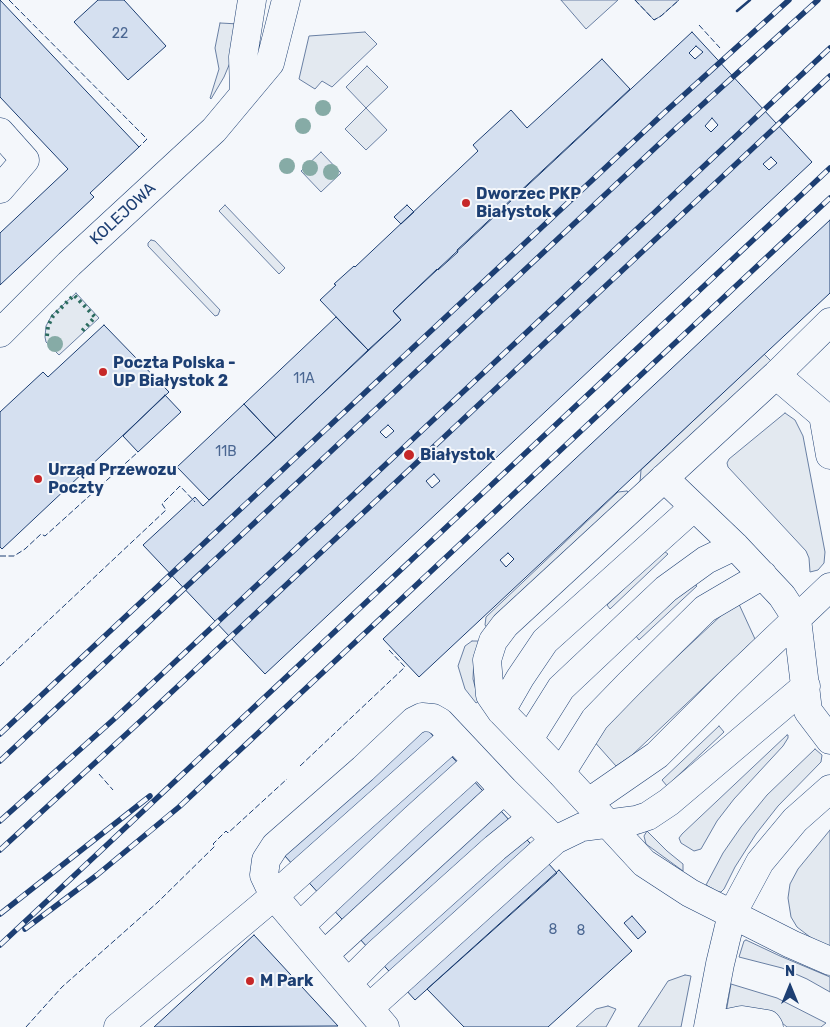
<!DOCTYPE html>
<meta charset="utf-8">
<style>
body{margin:0}
#map{position:relative;width:830px;height:1027px;overflow:hidden;background:#f4f7fb;font-family:Rubik,sans-serif}
canvas{display:block}
.north{position:absolute;left:765px;top:962px;width:50px;height:50px;-webkit-text-stroke:4px #f4f7fb;paint-order:stroke;rotate:0deg;font-size:14px;font-weight:700;line-height:20px;text-align:center;color:#1d3f73}
.north::after{content:'';display:block;margin:auto;width:18px;height:22px;background:#1d3f73;clip-path:polygon(50% 0,100% 100%,50% 72%,0 100%)}
</style>
<div id="map">
<canvas width="830" height="1027"></canvas>
<div class="north">N</div>
</div>
<script>
const ctx = document.querySelector('canvas').getContext('2d');
ctx.lineJoin = 'round';
function paint(path, color) {
  ctx.fillStyle = color;
  ctx.fill(path, 'evenodd');
}
function shape(rows) {
  const path = new Path2D();
  for (const r of rows) {
    path.moveTo(r[0], r[1]);
    for (let i = 2; i < r.length; i += 2) path.lineTo(r[i], r[i + 1]);
  }
  return path;
}
function trace(path, color, width, dash) {
  ctx.strokeStyle = color;
  ctx.lineWidth = width;
  ctx.lineCap = dash ? 'butt' : 'round';
  ctx.setLineDash(dash || []);
  ctx.stroke(path);
}
function write(font, color, halo, rows, align = 'center') {
  ctx.font = font + ' Rubik,sans-serif';
  ctx.lineWidth = 4;
  ctx.setLineDash([]);
  ctx.textBaseline = 'middle';
  ctx.strokeStyle = halo;
  ctx.fillStyle = color;
  for (const [text, x, y, turn = 0] of rows) {
    ctx.save();
    ctx.translate(x, y);
    ctx.rotate((+turn || 0) * Math.PI / 180);
    ctx.textAlign = isNaN(turn) ? turn : align;
    if (halo) ctx.strokeText(text, 0, 0);
    ctx.fillText(text, 0, 0);
    ctx.restore();
  }
}
const green = shape([
 [561,0,618,0,586,29,561,0],
 [635,0,679,0,661,16,654,20,635,0],
 [220,23,239,24,232,58,224,77,211,99,210,98,219,69,215,48,220,23],
 [365,32,377,44,332,87,322,81,315,89,299,79,309,36,365,32],
 [367,66,388,87,366,108,346,87,367,66],
 [366,108,387,130,366,150,345,129,366,108],
 [321,152,341,173,321,192,301,171,321,152],
 [225,205,285,268,279,274,219,211,225,205],
 [151,240,155,241,220,310,218,315,215,316,148,246,148,243,151,240],
 [76,293,99,318,59,355,46,342,45,337,46,326,52,315,76,293],
 [764,354,772,362,640,482,641,470,764,354],
 [785,413,795,420,803,436,825,552,824,563,818,570,810,572,809,558,806,551,728,467,727,463,729,459,785,413],
 [627,491,631,495,488,629,485,625,486,617,618,492,627,491],
 [664,551,668,554,610,609,607,605,664,551],
 [693,583,697,586,639,640,636,636,693,583],
 [738,602,755,639,631,756,616,766,592,739,607,722,727,610,738,602],
 [472,641,479,641,474,658,473,679,479,701,476,703,465,689,458,666,465,646,472,641],
 [719,726,724,732,667,786,662,780,719,726],
 [787,735,788,735,788,738,783,746,734,799,717,821,701,849,694,851,681,843,679,838,682,834,787,735],
 [815,749,822,755,821,762,778,806,756,834,735,867,724,889,721,892,718,892,706,885,723,853,741,827,767,795,815,749],
 [830,830,830,946,814,940,797,927,791,917,788,898,790,884,798,869,830,830],
 [647,831,667,851,683,864,683,871,646,844,644,836,647,831],
 [746,940,780,956,830,977,830,992,807,979,782,968,739,957,744,941,746,940],
 [685,975,691,976,681,1027,638,1027,668,981,685,975],
 [731,984,777,998,826,1023,821,1027,787,1027,771,1014,726,1013,731,984],
 [608,1006,616,1009,606,1027,576,1027,596,1009,608,1006]
]);
const building = shape([
 [0,0,139,147,90,193,94,197,0,285,0,233,68,169,0,97,0,0],
 [98,0,124,0,166,46,128,80,74,22,98,0],
 [692,32,812,162,265,674,143,545,195,497,203,506,401,320,393,311,692,32],
 [696,46,703,52,695,59,689,53,696,46],
 [602,59,630,89,457,250,458,252,438,270,437,269,393,311,401,320,368,350,320,300,336,285,334,284,354,266,355,267,478,151,473,145,511,110,527,128,602,59],
 [712,118,718,125,711,132,705,126,712,118],
 [771,157,777,163,769,170,763,164,771,157],
 [407,205,414,212,401,224,394,217,407,205],
 [830,220,830,293,419,677,383,639,830,220],
 [336,317,368,350,276,438,244,404,336,317],
 [104,325,169,392,2,549,0,547,0,412,43,372,48,377,104,325],
 [165,395,181,412,138,452,123,436,165,395],
 [244,404,276,438,209,500,177,467,244,404],
 [388,425,394,431,386,438,380,432,388,425],
 [434,474,440,481,432,488,426,481,434,474],
 [508,553,514,559,506,567,500,560,508,553],
 [426,728,557,873,415,1000,284,855,426,728],
 [559,870,632,951,548,1027,464,1027,427,989,559,870],
 [632,916,646,932,638,939,624,923,632,916],
 [254,935,338,1026,154,1027,254,935]
]);
const minor = shape([
 [244,94,243,57,252,0],
 [0,132,25,160,0,189],
 [830,322,776,375,505,625,493,641,487,660,490,695,501,711,561,773,644,863,690,893,791,944,830,961],
 [0,333,69,264,214,130,270,63,286,0],
 [776,375,823,415,830,455],
 [664,478,735,546,782,596,797,619,808,711,830,740],
 [501,711,520,678,545,641,694,507],
 [529,739,561,688,666,589,706,560,735,546],
 [561,773,595,719,628,685,705,609,763,575],
 [589,802,657,755,728,684,830,587],
 [300,926,414,819,477,762],
 [324,955,504,790],
 [348,983,378,953,495,848,532,818],
 [369,1008,555,840,582,827,636,820,648,816,669,802,806,686],
 [118,1027,274,896,453,737],
 [385,1027,274,896,264,875,266,860,275,846,363,769,414,721,422,717,433,718,440,722,504,790,555,840],
 [708,1027,720,964,732,914,760,862,795,820,830,789],
 [708,1027,742,1020,767,1024,769,1027]
]);
const rail = shape([
 [0,734,665,112,789,0],
 [0,761,671,133,818,0],
 [0,821,113,720,830,48],
 [0,850,145,717,830,76],
 [0,914,150,796],
 [25,929,97,875,179,807,830,198],
 [0,945,830,168]
]);
const hedge = shape([
 [47,336,48,326,53,316,74,295,95,317,82,331]
]);
const fence = shape([
 [9,0,147,139,139,147],
 [635,0,654,20,661,16,679,0],
 [699,25,720,48],
 [0,556,14,556,25,549,41,534,45,536,138,452],
 [389,650,405,667,407,666],
 [0,666,166,510,162,504,180,486,195,502],
 [300,766,405,667],
 [99,774,113,790],
 [26,1027,62,987,158,902,215,846,213,844,226,831,228,833,287,779]
]);
const wall = shape([
 [737,11,750,0]
]);
const trees = [
 [323,108],
 [303,126],
 [287,166],
 [310,168],
 [331,172],
 [55,344]
];
const markers = [
 [466,203,5,"#c62828"],
 [103,372,5,"#c62828"],
 [409,455,6,"#c62828"],
 [38,479,5,"#c62828"],
 [250,981,5,"#c62828"]
];
const numberNames = [
 ["22",120,34],
 ["11A",304,379],
 ["11B",226,452],
 ["8",553,930],
 ["8",581,931]
];
const poiNames = [
 ["Dworzec PKP",476,194],
 ["Białystok",476,212],
 ["Poczta Polska -",113,363],
 ["UP Białystok 2",113,381],
 ["Białystok",420,455],
 ["Urząd Przewozu",48,470],
 ["Poczty",48,488],
 ["M Park",260,981]
];
const streetNames = [
 ["KOLEJOWA",123,214,-43]
];
paint(green, '#e3e9f0');
trace(green, '#687fa3', 1);
paint(building, '#d5e0f0');
trace(building, '#1d3f73', 1);
trace(minor, '#1d3f73', 29);
trace(minor, '#f4f7fb', 28);
trace(rail, '#1d3f73', 5.5);
trace(rail, '#f4f7fb', 4, [11]);
trace(hedge, '#2c6c60', 4, [2.5, 4]);
trace(fence, '#1d3f73', 1, [6, 2.5]);
trace(wall, '#1d3f73', 2.5);
ctx.fillStyle = '#86aba6';
for (const [x, y] of trees) {
  ctx.beginPath();
  ctx.arc(x, y, 8, 0, 2 * Math.PI);
  ctx.fill();
}
for (const [x, y, r, color] of markers) {
  const dot = new Path2D();
  dot.arc(x, y, r, 0, 2 * Math.PI);
  ctx.fillStyle = color;
  ctx.fill(dot);
  trace(dot, '#f4f7fb', 2);
}
write('14px', '#4b6792', null, numberNames);
write('bold 16px', '#1d3f73', '#f4f7fb', poiNames, 'left');
write('16px', '#1d3f73', '#f4f7fb', streetNames);
</script>
